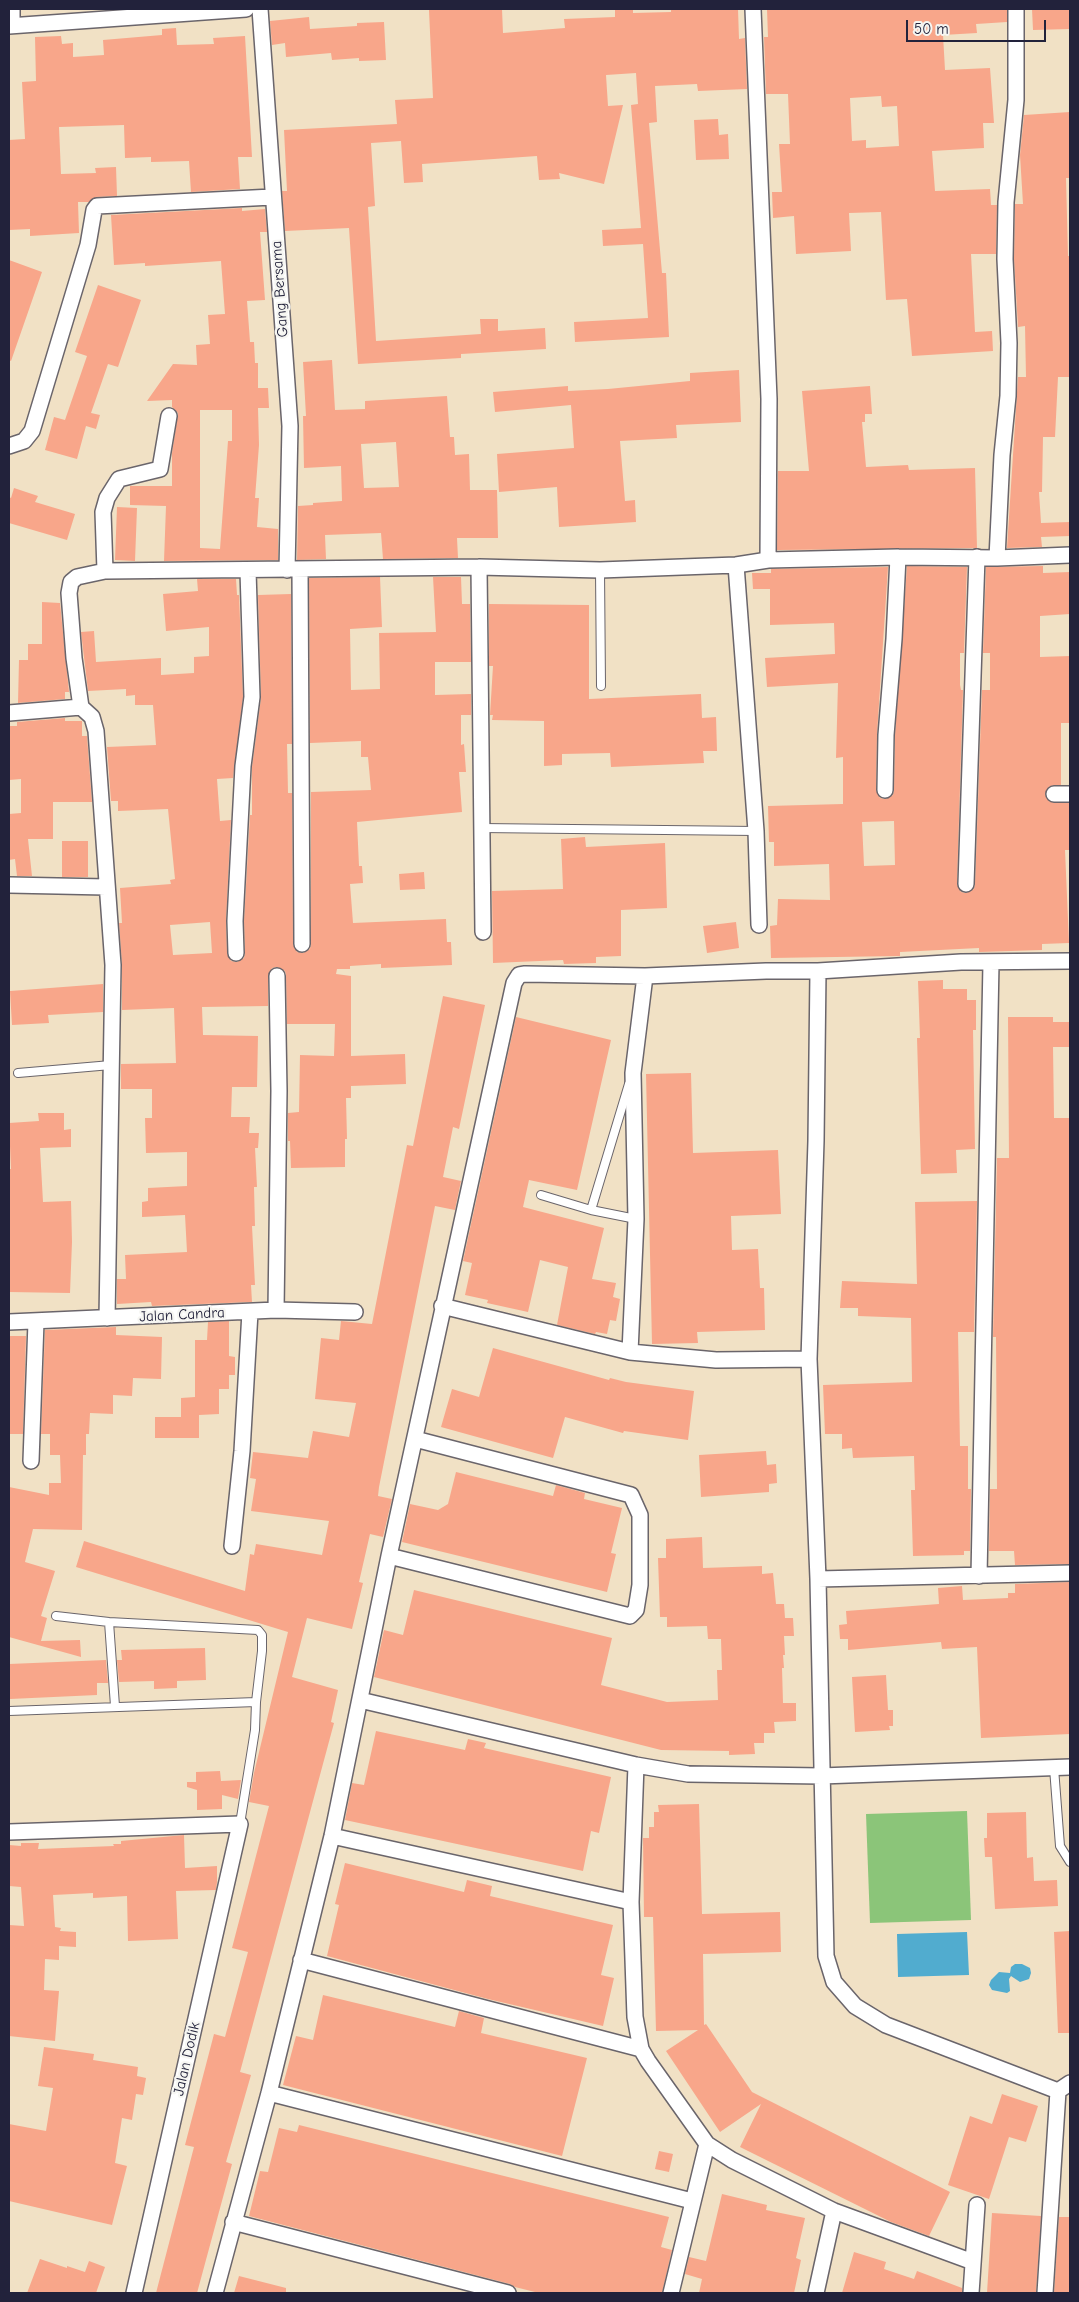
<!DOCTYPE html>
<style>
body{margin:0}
#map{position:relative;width:1079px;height:2302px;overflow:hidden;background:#f1e1c5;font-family:"Comic Neue",sans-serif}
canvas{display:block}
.frame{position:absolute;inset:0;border:10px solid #22223b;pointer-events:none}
.scale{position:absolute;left:906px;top:20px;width:140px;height:22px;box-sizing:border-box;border:2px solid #22223b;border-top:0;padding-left:6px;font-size:15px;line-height:18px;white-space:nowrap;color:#22223b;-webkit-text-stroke:4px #f6f6f2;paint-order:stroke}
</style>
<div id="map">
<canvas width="1079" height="2302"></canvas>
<div class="frame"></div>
<div class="scale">50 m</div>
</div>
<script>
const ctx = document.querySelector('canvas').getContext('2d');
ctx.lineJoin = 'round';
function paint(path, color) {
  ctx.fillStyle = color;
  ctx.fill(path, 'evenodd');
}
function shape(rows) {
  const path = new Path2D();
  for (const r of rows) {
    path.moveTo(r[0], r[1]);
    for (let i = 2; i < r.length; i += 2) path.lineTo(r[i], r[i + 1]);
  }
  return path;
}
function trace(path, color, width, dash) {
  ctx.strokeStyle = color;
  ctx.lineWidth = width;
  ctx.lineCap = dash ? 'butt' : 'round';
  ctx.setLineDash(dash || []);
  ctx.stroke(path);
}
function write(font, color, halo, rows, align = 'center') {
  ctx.font = font + ' "Comic Neue",sans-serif';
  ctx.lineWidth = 4.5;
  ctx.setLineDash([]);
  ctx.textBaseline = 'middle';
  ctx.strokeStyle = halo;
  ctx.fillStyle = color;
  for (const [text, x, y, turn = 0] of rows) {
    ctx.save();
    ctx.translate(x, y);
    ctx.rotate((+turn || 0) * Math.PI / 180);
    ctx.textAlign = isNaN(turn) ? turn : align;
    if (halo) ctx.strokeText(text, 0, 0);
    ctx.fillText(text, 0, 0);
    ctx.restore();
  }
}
const green = shape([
 [967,1811,971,1920,870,1923,866,1814]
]);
const water = shape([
 [967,1932,969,1975,898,1977,897,1934],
 [1015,1964,1022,1964,1030,1968,1031,1973,1029,1979,1020,1982,1011,1976,1009,1979,1010,1991,1007,1993,992,1990,989,1985,991,1980,999,1972,1010,1973,1011,1967]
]);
const building = shape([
 [482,9,502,9,503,33,565,28,564,19,615,17,615,9,633,9,633,13,671,12,671,9,738,9,739,39,745,38,747,89,698,91,697,84,655,86,657,122,649,123,662,273,666,273,669,337,575,342,574,322,648,318,643,244,603,246,602,230,641,228,631,105,638,104,636,73,606,75,608,106,623,105,604,184,559,173,560,179,539,180,537,156,422,164,423,182,404,183,401,141,371,143,375,206,368,207,376,341,481,334,480,319,498,319,498,331,545,328,546,349,461,354,461,358,358,364,349,228,285,231,282,191,287,191,284,130,397,124,395,100,433,98,429,10],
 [767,9,1007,9,1007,22,976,24,977,33,943,35,945,70,990,68,994,123,983,123,984,148,932,151,935,191,990,189,991,205,997,205,996,254,971,254,975,332,992,331,993,351,912,356,907,299,886,300,881,212,849,213,851,251,796,254,794,216,773,218,772,192,782,192,779,144,790,144,788,94,766,94,764,37,768,37],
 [881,96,882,107,897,106,899,146,866,148,866,140,852,141,850,98],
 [1032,9,1070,9,1070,29,1033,30],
 [309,17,310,29,357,26,357,23,384,22,386,60,359,61,359,58,332,60,331,53,286,57,285,43,272,45,270,21],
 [176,28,177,45,214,44,213,38,245,36,252,157,238,157,240,189,191,192,189,161,151,162,151,157,125,158,124,125,59,127,61,174,96,173,95,168,116,167,117,196,96,197,89,202,78,202,79,233,30,236,30,229,9,230,9,140,25,139,22,82,36,81,35,37,61,36,62,44,73,43,73,57,104,55,103,40,162,35,162,29],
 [1070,112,1070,178,1066,178,1068,256,1070,256,1070,377,1058,377,1055,437,1043,437,1042,492,1039,492,1041,523,1070,522,1070,536,1041,537,1042,547,1007,548,1018,377,1026,377,1025,326,1018,327,1014,259,1015,204,1023,204,1020,155,1024,115],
 [718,119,719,135,728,134,729,159,696,160,694,120],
 [242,208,242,211,265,209,267,232,260,232,265,300,247,301,250,342,254,342,255,363,258,363,258,388,268,388,269,408,258,408,259,445,255,498,259,498,257,527,278,529,278,560,164,561,166,506,130,505,130,486,172,486,172,453,178,413,172,407,172,400,147,401,173,364,197,365,196,345,210,344,208,315,225,314,221,261,145,266,145,263,114,265,111,215],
 [200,410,232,410,232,441,228,441,220,549,200,548],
 [9,260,42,272,11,361,9,360],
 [98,285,141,300,118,367,108,364,91,413,100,415,96,429,86,426,77,459,45,450,54,417,65,420,87,356,75,352],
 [332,360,335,410,365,409,365,401,447,396,450,437,454,437,455,455,469,454,470,490,497,490,498,538,457,538,458,558,383,559,381,533,325,535,326,559,297,560,298,506,313,505,313,503,342,501,341,466,304,468,303,416,306,416,303,362],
 [396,442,399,487,364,488,361,444],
 [739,370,741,422,676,425,677,438,620,441,625,501,635,500,636,522,559,527,557,487,499,492,497,454,574,448,571,405,495,412,493,392,568,386,568,391,608,389,690,381,690,373],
 [870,386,872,414,865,414,865,422,862,422,866,467,908,465,909,470,975,468,977,548,777,550,778,471,809,471,802,391],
 [14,488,38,496,35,502,75,514,67,540,9,523,9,497,11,498],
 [117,507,137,508,135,561,115,560],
 [907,566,967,567,964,653,960,653,960,685,961,690,963,690,957,884,961,892,966,893,974,889,975,884,982,690,990,690,990,653,983,653,986,567,1043,566,1043,573,1070,572,1070,614,1040,616,1040,657,1070,656,1070,723,1061,723,1061,785,1050,786,1045,794,1050,802,1070,803,1070,850,1065,850,1069,943,1042,944,1042,950,979,952,979,948,900,952,900,956,771,958,770,926,777,925,778,899,830,900,829,864,774,866,774,842,769,842,768,806,843,804,843,757,836,758,838,683,767,687,765,658,835,654,834,623,770,625,770,589,753,589,752,573,771,573,771,569,888,567,877,734,876,790,880,798,885,799,893,795,894,790,895,735],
 [894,821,895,865,864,866,862,822],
 [380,577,382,627,350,629,351,690,380,689,379,633,436,632,433,577,461,577,462,604,470,604,471,662,435,662,435,695,471,694,471,715,461,715,461,745,464,744,466,772,459,772,462,812,357,822,359,866,362,866,363,883,350,884,353,923,446,919,447,942,451,942,452,965,381,968,381,964,350,966,350,969,337,969,336,974,351,976,351,1056,405,1054,406,1084,351,1086,351,1098,346,1098,347,1139,345,1139,345,1167,291,1168,290,1141,288,1141,288,1113,299,1112,300,1055,334,1056,335,1024,287,1024,286,975,285,971,277,967,272,968,268,976,268,1006,202,1007,203,1035,258,1036,257,1087,232,1087,231,1117,250,1117,249,1133,259,1133,258,1148,255,1148,257,1187,254,1187,255,1226,252,1226,255,1285,251,1285,252,1302,152,1306,151,1302,117,1304,117,1279,126,1279,125,1255,187,1252,185,1215,142,1217,142,1202,148,1201,148,1188,187,1186,187,1152,146,1153,145,1118,152,1118,152,1089,121,1089,121,1064,176,1063,174,1008,122,1010,122,965,119,923,122,923,120,888,171,884,170,880,175,879,168,809,118,811,118,801,111,801,107,747,156,745,153,705,135,705,135,695,126,696,126,689,88,691,81,632,94,631,96,662,161,658,161,675,194,673,194,657,209,656,209,627,166,631,163,594,198,591,197,579,236,579,237,595,239,595,243,697,233,778,217,779,220,821,231,820,226,921,227,953,231,961,237,962,244,958,245,953,244,921,250,815,252,815,252,767,261,698,258,595,291,594,292,744,287,744,288,793,292,793,293,944,297,952,303,953,310,949,311,944,311,792,371,790,368,757,361,757,361,741,310,743,309,578],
 [210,922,212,953,173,955,170,925],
 [42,602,60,603,69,692,65,692,65,699,18,703,19,660,28,660,28,644,42,644],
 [489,604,589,605,589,699,701,694,702,718,716,717,717,751,703,751,704,763,611,767,610,753,562,754,562,765,544,766,544,721,492,720,493,715,490,715,493,666,489,666],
 [65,718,65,721,82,721,82,736,87,736,92,802,53,802,53,839,28,839,32,876,17,876,15,859,9,860,9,814,21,813,21,779,9,780,9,726,17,726,17,722],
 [585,837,586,847,665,843,667,908,621,910,621,956,596,957,596,963,564,964,563,960,493,963,492,891,563,889,561,839],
 [62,841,88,841,88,877,62,877],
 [424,872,425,889,400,890,399,874],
 [736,922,739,948,707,953,703,926],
 [943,980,943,989,967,989,967,1000,976,1000,976,1030,973,1030,975,1149,956,1150,957,1173,921,1174,917,1038,920,1038,918,981],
 [103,984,103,1012,48,1015,49,1023,12,1025,10,991],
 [443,996,485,1005,459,1129,453,1127,443,1177,461,1181,455,1210,435,1206,379,1487,378,1496,392,1499,383,1537,370,1534,359,1582,363,1583,352,1629,307,1618,292,1677,338,1690,331,1722,334,1723,240,2072,251,2075,226,2162,232,2164,197,2293,156,2293,194,2147,185,2145,214,2034,225,2037,248,1952,232,1948,269,1806,249,1802,254,1773,288,1632,76,1567,84,1541,245,1591,250,1554,254,1555,256,1544,322,1555,329,1521,251,1511,256,1479,250,1478,253,1452,308,1458,313,1431,349,1437,356,1403,315,1399,321,1338,339,1340,341,1321,372,1324,407,1145,413,1146],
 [516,1017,611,1040,577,1190,529,1180,523,1207,604,1228,592,1279,616,1283,613,1297,620,1299,616,1321,610,1320,607,1334,596,1332,595,1334,557,1325,568,1267,540,1260,528,1312,487,1303,488,1300,465,1295,472,1263,463,1261],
 [1008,1017,1053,1017,1053,1022,1070,1022,1070,1047,1053,1047,1054,1118,1070,1118,1070,1564,1015,1565,1014,1551,989,1551,990,1489,997,1489,996,1337,993,1337,997,1158,1009,1158],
 [691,1073,693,1153,778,1150,781,1214,731,1216,732,1250,758,1249,760,1288,764,1288,765,1330,697,1332,698,1343,652,1344,646,1074],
 [38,1113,64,1113,64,1130,71,1129,71,1147,40,1148,43,1202,71,1201,72,1242,70,1293,9,1292,9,1169,11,1169,9,1123,39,1121],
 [977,1201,974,1332,958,1332,960,1446,968,1446,968,1489,971,1489,970,1551,964,1551,964,1555,913,1556,911,1490,915,1490,914,1456,853,1458,852,1448,842,1449,842,1434,825,1434,823,1385,912,1382,911,1318,858,1316,858,1308,840,1308,842,1281,917,1284,915,1202],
 [229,1321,229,1356,235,1357,235,1375,229,1375,229,1389,219,1389,219,1414,199,1415,199,1438,155,1438,155,1417,181,1417,181,1398,195,1397,195,1340,207,1340,208,1322],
 [116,1327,116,1335,162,1337,161,1379,133,1378,132,1396,113,1395,113,1414,90,1413,89,1434,86,1434,86,1455,83,1455,82,1530,33,1529,25,1562,55,1571,41,1616,47,1618,41,1641,80,1640,81,1657,9,1637,9,1487,49,1495,49,1483,61,1483,60,1455,50,1455,50,1434,41,1434,45,1330],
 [9,1336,26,1336,23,1434,9,1434],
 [493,1348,609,1380,610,1378,626,1382,694,1391,688,1440,624,1431,623,1433,565,1417,553,1458,441,1427,452,1389,479,1397],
 [766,1451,767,1465,776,1464,777,1483,769,1484,769,1492,701,1497,699,1455],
 [456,1472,553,1496,556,1485,585,1493,584,1499,622,1508,611,1553,616,1554,607,1592,402,1542,410,1504,438,1510,448,1504],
 [702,1537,703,1568,762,1566,762,1574,773,1573,776,1604,784,1604,785,1618,793,1618,794,1636,784,1636,785,1655,783,1655,784,1668,782,1668,783,1703,796,1703,796,1721,774,1722,775,1733,764,1733,764,1743,754,1743,755,1754,729,1755,729,1751,661,1750,374,1677,384,1630,403,1635,414,1590,612,1638,601,1685,667,1702,718,1700,717,1670,722,1670,721,1639,708,1639,707,1626,667,1627,667,1617,660,1617,658,1558,666,1558,666,1539],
 [1070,1582,1070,1734,981,1738,977,1647,942,1649,941,1642,848,1650,848,1639,840,1639,839,1625,847,1624,846,1611,939,1604,938,1588,962,1586,963,1600,1008,1598,1008,1593,1015,1593,1015,1584],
 [205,1648,206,1680,177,1681,177,1688,154,1689,154,1681,119,1682,117,1660,122,1660,121,1650],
 [106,1660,108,1683,97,1683,97,1695,10,1699,9,1664],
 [886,1675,888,1710,893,1710,893,1726,889,1726,890,1730,855,1732,852,1677],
 [376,1731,465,1750,468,1739,486,1743,484,1748,611,1777,599,1833,591,1831,583,1871,345,1820,352,1783,364,1785],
 [220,1771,221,1781,241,1780,238,1799,222,1795,222,1809,197,1810,197,1790,187,1787,187,1782,196,1782,196,1772],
 [699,1804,702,1914,780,1912,781,1952,703,1954,704,2025,706,2024,752,2092,950,2192,929,2236,891,2222,740,2147,761,2104,720,2132,666,2051,698,2030,656,2031,653,1917,644,1917,643,1838,649,1838,649,1827,654,1827,654,1812,659,1812,658,1805],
 [1026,1812,1027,1858,1033,1857,1034,1881,1057,1880,1058,1906,995,1909,992,1857,985,1857,984,1838,987,1838,987,1813],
 [184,1835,185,1868,217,1866,217,1882,216,1890,176,1891,178,1939,128,1941,127,1896,93,1898,93,1893,53,1895,55,1927,61,1928,60,1931,76,1932,76,1947,59,1946,59,1960,45,1959,44,1990,59,1991,55,2041,9,2036,9,1925,24,1926,21,1887,9,1886,9,1845,21,1846,21,1843,39,1843,38,1849,114,1846,113,1844,121,1844,121,1841],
 [345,1863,464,1892,467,1880,492,1886,490,1896,613,1925,601,1975,614,1978,603,2026,488,1999,327,1956,339,1905,335,1904],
 [1070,1931,1070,2033,1058,2033,1054,1932],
 [323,1995,455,2027,459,2011,484,2018,481,2033,587,2058,562,2156,283,2085,296,2036,313,2040],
 [44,2047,94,2054,93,2060,138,2067,137,2076,146,2078,143,2095,136,2094,132,2120,122,2118,115,2163,127,2166,112,2225,9,2201,9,2124,46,2131,53,2088,38,2086],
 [1002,2094,1038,2106,1026,2142,1009,2137,989,2199,948,2185,970,2116,992,2124],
 [299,2125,669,2217,661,2247,672,2250,662,2293,539,2293,515,2287,510,2284,249,2216,260,2171,268,2172,279,2128,297,2132],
 [659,2151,673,2154,669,2172,655,2169],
 [722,2194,767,2205,766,2210,805,2218,796,2258,801,2260,794,2293,699,2293,702,2279,685,2274,689,2257,706,2261],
 [992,2213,1041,2216,1036,2293,987,2293],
 [1059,2217,1070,2217,1070,2293,1054,2293],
 [854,2252,886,2262,884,2269,914,2279,917,2271,962,2288,962,2293,842,2293],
 [40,2259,67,2268,67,2266,85,2272,89,2261,105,2267,96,2293,27,2293],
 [239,2276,286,2288,286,2293,234,2293]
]);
const service = shape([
 [600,570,601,686],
 [481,828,756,831],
 [18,1073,111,1065],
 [541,1195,591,1210,636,1219],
 [591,1210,629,1084],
 [56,1616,109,1622,258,1630,262,1635,262,1651,256,1702,255,1730,240,1824],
 [109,1622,115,1706],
 [9,1711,256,1702],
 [1054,1768,1060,1846,1070,1862]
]);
const minor = shape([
 [260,9,290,426,287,570],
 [753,9,769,399,768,560],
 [12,25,12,9],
 [9,26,246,9],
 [9,446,24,441,32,431,88,245,94,210,97,206,272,197],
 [997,558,1002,455,1008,396,1009,343,1005,259,1006,202,1016,100,1016,9],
 [736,565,756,831,759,925],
 [479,567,483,932],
 [300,569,302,944],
 [105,571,103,512,107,498,119,479,160,469,169,416],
 [9,713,81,707],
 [885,790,886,735,894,639,898,557],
 [1054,794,1070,794],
 [966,884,977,557],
 [9,885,106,887],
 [236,953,235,921,243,766,252,697,248,571],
 [818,971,816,1141,809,1359,818,1579,826,1956,834,1982,855,2006,886,2025,1058,2091,1070,2083],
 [442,1306,630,1352,716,1360,809,1359],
 [276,1310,279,1091,277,976],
 [107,1318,113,965,96,731,92,717,81,707,74,658,69,593,71,582,77,577,105,571,479,567,600,570,736,565,768,560,898,557,997,558,1070,555],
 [9,1322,276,1310,355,1312],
 [630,1352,636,1219,633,1073,645,976],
 [31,1461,36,1322],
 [232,1546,242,1451,250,1312],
 [389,1556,630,1616,636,1610,640,1585,640,1515,631,1495,415,1439],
 [979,1576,991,963],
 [818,1579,1070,1573],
 [360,1700,636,1765,688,1774,821,1776,1070,1767],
 [636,1765,631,1902,635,2017,641,2049,648,2061,707,2144,732,2160,834,2211,973,2262],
 [9,1832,240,1824,134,2293],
 [332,1836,631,1902],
 [301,1960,641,2049],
 [269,2093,692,2201],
 [233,2222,508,2293],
 [215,2293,269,2093,332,1836,389,1556,514,983,519,975,525,974,645,976,766,971,818,971,961,962,1070,961],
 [671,2293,707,2144],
 [816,2293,834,2211],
 [971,2293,977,2205],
 [1045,2293,1058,2091]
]);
const streetNames = [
 ["Gang Bersama",280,289,-94],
 ["Jalan Candra",182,1315,-3],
 ["Jalan Dodik",187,2059,-77]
];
paint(green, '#8bc579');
paint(water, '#51accf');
paint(building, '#f8a68a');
trace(service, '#6a656b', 10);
trace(minor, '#6a656b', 18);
trace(service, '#fff', 8);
trace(minor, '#fff', 15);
write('15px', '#22223b', '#f6f6f2', streetNames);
</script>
